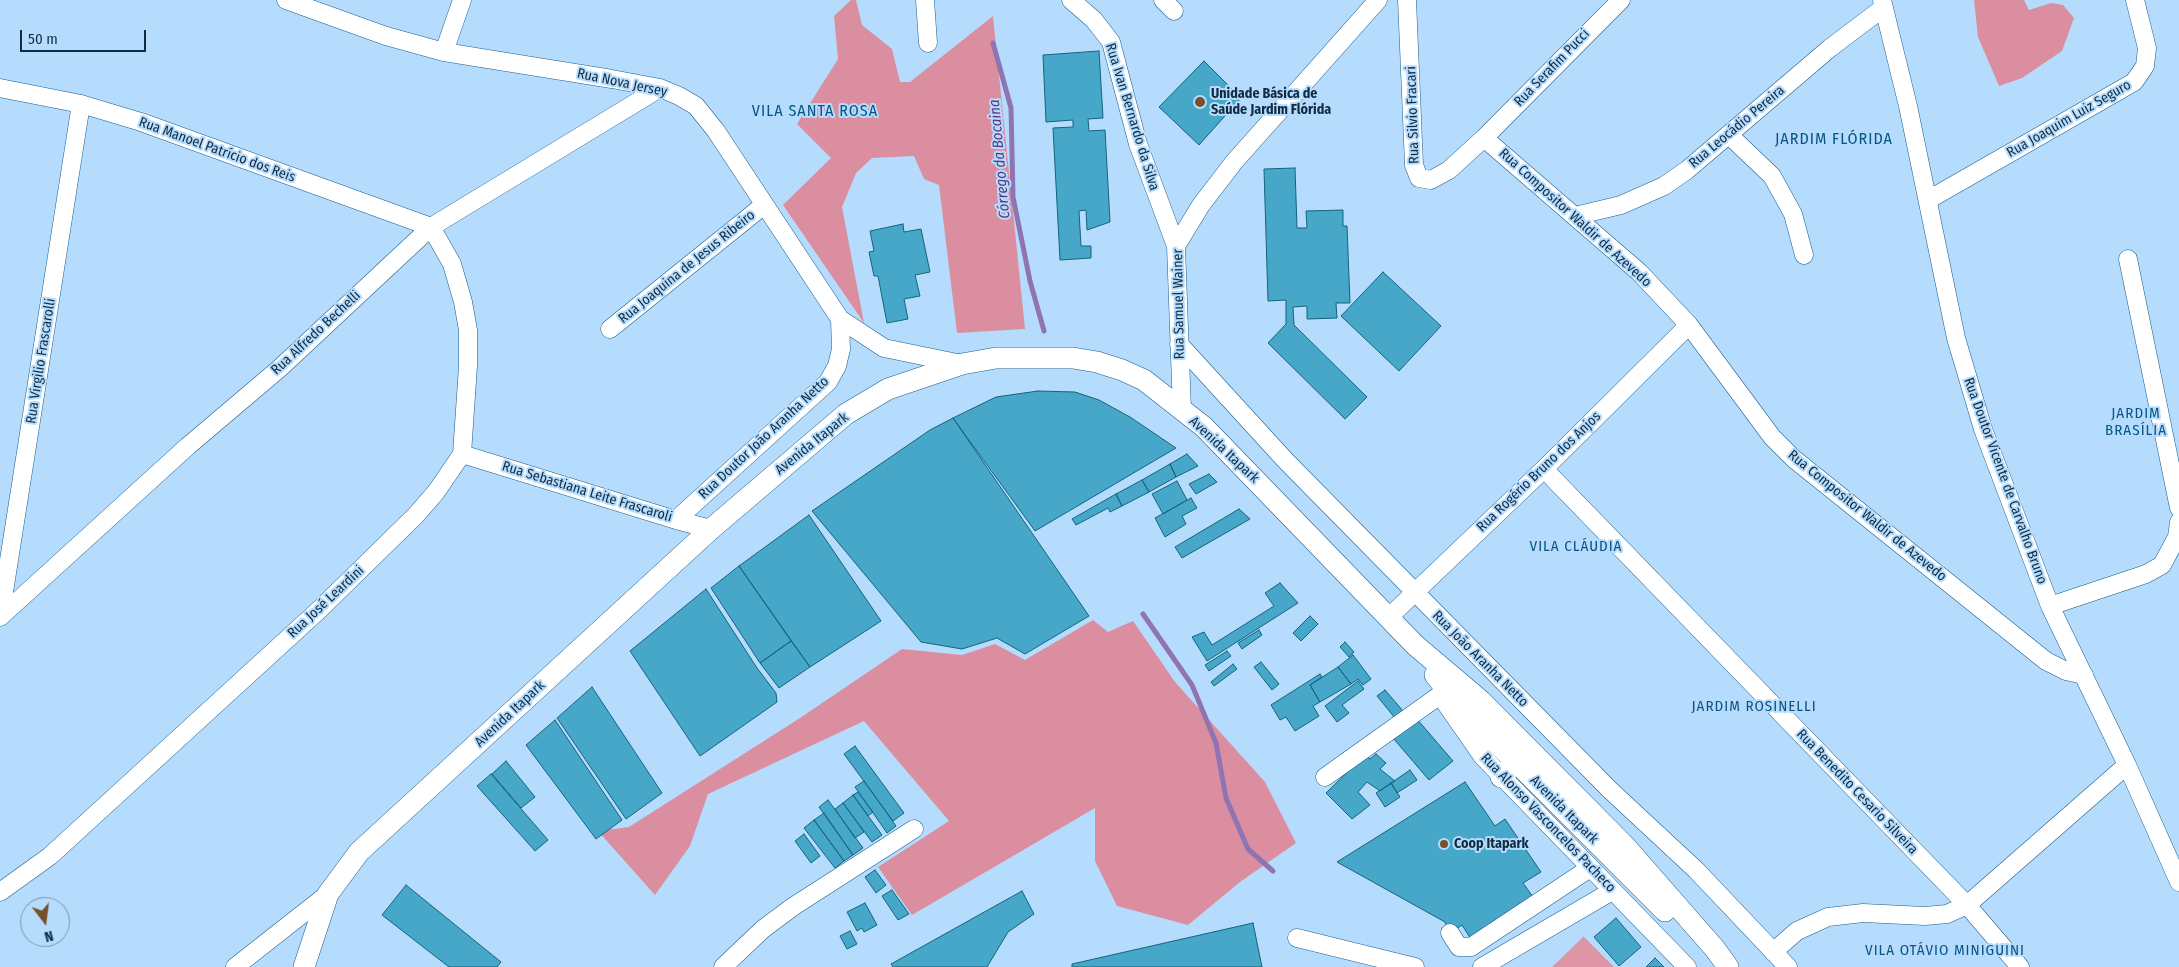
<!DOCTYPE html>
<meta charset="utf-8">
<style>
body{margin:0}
#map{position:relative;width:2179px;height:967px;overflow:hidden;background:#b6dcfd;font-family:"Fira Sans Condensed",sans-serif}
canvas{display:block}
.north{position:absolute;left:20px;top:897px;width:50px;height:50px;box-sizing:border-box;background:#b6dcfd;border:1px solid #7496b2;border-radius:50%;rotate:165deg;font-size:14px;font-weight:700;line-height:20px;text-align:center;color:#112c42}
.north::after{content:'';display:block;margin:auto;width:18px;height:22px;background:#75502b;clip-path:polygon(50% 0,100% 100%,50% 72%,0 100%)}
.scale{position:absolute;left:20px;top:30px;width:126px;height:22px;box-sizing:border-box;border:2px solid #112c42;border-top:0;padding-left:6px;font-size:15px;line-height:18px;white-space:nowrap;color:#112c42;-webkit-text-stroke:4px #b6dcfd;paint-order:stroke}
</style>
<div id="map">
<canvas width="2179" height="967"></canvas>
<div class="north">N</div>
<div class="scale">50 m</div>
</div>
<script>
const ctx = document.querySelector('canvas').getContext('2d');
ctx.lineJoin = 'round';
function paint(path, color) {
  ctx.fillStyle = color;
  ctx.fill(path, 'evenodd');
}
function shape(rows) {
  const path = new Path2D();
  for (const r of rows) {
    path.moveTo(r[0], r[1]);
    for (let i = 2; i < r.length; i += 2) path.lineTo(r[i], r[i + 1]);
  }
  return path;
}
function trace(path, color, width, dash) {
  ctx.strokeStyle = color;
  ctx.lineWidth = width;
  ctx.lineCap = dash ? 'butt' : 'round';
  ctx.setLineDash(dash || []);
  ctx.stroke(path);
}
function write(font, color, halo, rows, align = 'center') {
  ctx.font = font + ' "Fira Sans Condensed",sans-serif';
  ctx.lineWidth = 4;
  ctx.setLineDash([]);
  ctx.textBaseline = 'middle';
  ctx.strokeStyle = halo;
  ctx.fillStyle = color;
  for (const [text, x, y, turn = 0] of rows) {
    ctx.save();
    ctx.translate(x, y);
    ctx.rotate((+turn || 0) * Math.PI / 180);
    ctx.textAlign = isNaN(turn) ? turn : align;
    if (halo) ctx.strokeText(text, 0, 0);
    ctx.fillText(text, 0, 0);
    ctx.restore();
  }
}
const green = shape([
 [1583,936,1614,967,1552,967,1583,937]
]);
const forest = shape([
 [851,0,856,0,862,25,892,49,900,82,910,82,993,16,1025,329,957,333,939,185,924,179,914,156,872,158,856,173,842,207,864,323,783,205,831,158,797,124,838,59,834,16],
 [1974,0,2024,0,2029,10,2051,3,2063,5,2074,18,2062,51,2022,78,1999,86,1978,37],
 [1093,620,1108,632,1133,621,1175,682,1265,782,1296,843,1240,882,1188,925,1117,906,1095,861,1095,808,912,915,878,867,949,821,864,721,708,794,690,846,655,895,598,831,629,827,800,718,902,649,962,655,995,644,1025,660]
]);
const stream = shape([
 [993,43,1011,108,1013,197,1030,281,1044,331],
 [1143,614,1192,685,1216,743,1226,798,1248,849,1273,871]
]);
const building = shape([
 [1099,51,1103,118,1088,119,1089,131,1105,130,1110,222,1087,230,1086,210,1079,211,1081,246,1091,246,1091,258,1060,260,1053,128,1073,127,1073,120,1046,122,1043,55,1099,51],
 [1204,61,1241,98,1199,145,1159,107,1204,61],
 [1295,168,1297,228,1307,228,1306,211,1343,210,1343,226,1347,226,1350,303,1336,303,1337,318,1307,319,1307,306,1293,307,1294,325,1367,397,1345,419,1268,343,1286,324,1286,300,1268,301,1264,169,1295,168],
 [903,224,904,232,921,229,930,272,915,275,920,296,904,299,908,319,887,323,878,276,874,276,869,252,874,251,870,231,903,224],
 [1383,272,1441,326,1399,371,1341,316,1383,272],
 [1038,391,1075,392,1099,400,1130,417,1176,448,1035,531,953,418,996,397,1038,391],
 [953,418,1089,616,1025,654,997,638,962,649,921,642,812,511,930,430,953,418],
 [1187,454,1198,466,1176,477,1170,464,1187,454],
 [1170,464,1176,477,1149,492,1142,480,1170,464],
 [1209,474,1217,482,1196,494,1189,484,1209,474],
 [1142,480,1149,492,1122,506,1116,494,1142,480],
 [1177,481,1187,500,1163,514,1152,494,1177,481],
 [1116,494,1122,506,1110,512,1108,508,1076,525,1072,519,1116,494],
 [1191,498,1197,508,1182,516,1186,524,1165,537,1155,518,1191,498],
 [1239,509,1250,519,1182,558,1175,547,1239,509],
 [809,515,881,621,810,667,739,566,809,515],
 [739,566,791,641,760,663,711,588,739,566],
 [1280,583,1298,603,1207,661,1192,637,1204,632,1212,645,1274,606,1265,593,1280,583],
 [706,589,757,668,776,693,777,702,700,756,630,651,706,589],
 [1310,616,1318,624,1301,641,1293,633,1310,616],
 [1259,630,1262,635,1242,649,1238,643,1259,630],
 [791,641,810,667,779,688,760,663,791,641],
 [1345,642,1354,652,1349,657,1340,647,1345,642],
 [1227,651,1231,656,1209,671,1205,665,1227,651],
 [1353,655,1371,679,1363,685,1358,679,1351,684,1338,667,1353,655],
 [1261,662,1279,684,1272,690,1254,667,1261,662],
 [1233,664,1237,669,1214,686,1211,682,1233,664],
 [1338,667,1351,684,1320,702,1310,685,1338,667],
 [1320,674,1322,677,1310,685,1320,702,1313,706,1319,716,1295,731,1286,717,1280,720,1271,705,1320,674],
 [1358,681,1364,689,1342,705,1349,713,1337,722,1325,706,1358,681],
 [592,687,662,793,626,819,557,718,592,687],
 [1385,690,1403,711,1395,718,1377,696,1385,690],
 [1416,718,1453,761,1429,780,1393,738,1416,718],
 [555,720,622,820,596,839,526,745,555,720],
 [855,746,904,813,893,821,844,754,855,746],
 [1376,754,1386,763,1380,769,1395,781,1380,791,1367,782,1358,792,1370,805,1352,819,1326,793,1365,755,1370,759,1376,754],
 [506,761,535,797,521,808,492,774,506,761],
 [1410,770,1417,780,1397,793,1391,783,1410,770],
 [491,774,548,840,535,851,477,786,491,774],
 [864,781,896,826,887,833,855,787,864,781],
 [1465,782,1495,826,1505,819,1541,872,1523,883,1533,897,1471,939,1462,925,1450,933,1445,922,1337,862,1465,782],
 [1391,783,1400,797,1385,807,1376,793,1391,783],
 [858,792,873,812,868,816,853,795,858,792],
 [853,795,882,835,872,842,843,803,853,795],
 [828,800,863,848,853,855,819,807,828,800],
 [843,803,864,832,855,838,835,809,843,803],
 [824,813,853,855,844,861,814,820,824,813],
 [814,820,844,861,835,868,804,828,814,820],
 [804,834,820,856,811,863,795,841,804,834],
 [875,870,886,885,876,893,865,877,875,870],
 [406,885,501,962,497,967,449,967,382,915,406,885],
 [892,890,909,914,898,920,882,896,892,890],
 [1022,891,1034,914,1008,932,987,967,893,967,891,964,1022,891],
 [865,903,877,925,864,932,862,928,857,931,847,912,865,903],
 [1616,918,1641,947,1619,966,1594,937,1616,918],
 [1253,923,1262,967,1072,967,1072,964,1253,923],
 [850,931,857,944,847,949,840,936,850,931],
 [1655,958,1664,967,1646,967,1655,958]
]);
const minor = shape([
 [286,0,386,36,444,52,612,79,660,88,679,96,696,106,716,131,840,319,884,348,962,364],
 [925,0,928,43],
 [1071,0,1094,20,1111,42,1138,144,1176,246],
 [1163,0,1174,11],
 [1407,0,1414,165,1419,178,1431,180,1449,170,1484,138,1621,0],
 [1882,0,1908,106,1956,338,1983,429,2050,606,2127,765,2179,882],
 [444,52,462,0],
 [0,88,81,104,141,122,431,227,452,264,463,302,468,330,468,366,462,454,436,492,416,515,320,609,50,856,0,892],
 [1729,135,1772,176,1793,214,1804,255],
 [1484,138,1639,272,1689,325,1772,437,1794,459,2046,661,2066,671,2084,675],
 [1928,200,2134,82,2145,66,2147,48,2135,0],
 [1575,216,1621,205,1664,186,1687,170,1830,48,1883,8],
 [2128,259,2179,508],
 [610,329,764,205],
 [1179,344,1285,460,1610,790,1696,870,1788,967],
 [1182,411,1176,246,1201,205,1234,162,1378,0],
 [462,454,676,520,711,529],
 [1544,469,1967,905,2020,967],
 [676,520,828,382,837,366,841,349,840,319],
 [2050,606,2146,574,2162,565,2177,537,2179,522],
 [0,617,188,446,280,368,431,227,660,88],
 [0,617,81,104],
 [1388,618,1544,469,1689,325],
 [1442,698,1483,757,1687,967],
 [1325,777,1440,695],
 [1450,933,1459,947,1471,947,1590,868],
 [1297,938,1415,967],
 [1773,952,1797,931,1828,917,1863,913,1925,916,1947,914,1967,905,2127,765],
 [235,967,328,894],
 [723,967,763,929,794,906,914,829],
 [1482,967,1612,891]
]);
const major = shape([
 [1435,675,1466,714,1516,762,1665,911],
 [1501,777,1526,751],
 [304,967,328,894,359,852,711,529,846,414,888,389,962,364,996,358,1073,358,1097,362,1122,370,1144,380,1204,427,1415,645,1481,701,1625,846,1715,949,1728,967]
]);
const markers = [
 [1200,102,6,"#75502b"],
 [1444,844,5,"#75502b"]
];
const streetNames = [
 ["Rua Serafim Pucci",1552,68,-46],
 ["Rua Nova Jersey",622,83,12],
 ["Rua Silvio Fracari",1413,115,-92],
 ["Rua Ivan Bernardo da Silva",1132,117,73],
 ["Rua Joaquim Luiz Seguro",2069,119,-30],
 ["Rua Leocádio Pereira",1737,127,-40],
 ["Rua Manoel Patrício dos Reis",217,150,20],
 ["Rua Compositor Waldir de Azevedo",1575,218,42],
 ["Rua Joaquina de Jesus Ribeiro",687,267,-39],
 ["Rua Samuel Wainer",1179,304,-91],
 ["Rua Alfredo Bechelli",316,333,-43],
 ["Rua Virgilio Frascarolli",41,361,-81],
 ["Rua Doutor João Aranha Netto",764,438,-43],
 ["Avenida Itapark",812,444,-39],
 ["Avenida Itapark",1224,450,43],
 ["Rua Rogério Bruno dos Anjos",1539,472,-44],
 ["Rua Doutor Vicente de Carvalho Bruno",2005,481,70],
 ["Rua Sebastiana Leite Frascaroli",587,492,17],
 ["Rua Compositor Waldir de Azevedo",1867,516,39],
 ["Rua José Leardini",326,602,-43],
 ["Rua João Aranha Netto",1480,659,45],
 ["Avenida Itapark",510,714,-43],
 ["Rua Benedito Cesario Silveira",1857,792,46],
 ["Avenida Itapark",1564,810,45],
 ["Rua Alonso Vasconcelos Pacheco",1548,823,46]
];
const poiNames = [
 ["Unidade Básica de",1211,94],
 ["Saúde Jardim Flórida",1211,110],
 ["Coop Itapark",1454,844]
];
const waterNames = [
 ["Córrego da Bocaina",1000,159,-95]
];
const neighbourhoodNames = [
 ["JARDIM",2136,414],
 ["BRASÍLIA",2136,431],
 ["VILA CLÁUDIA",1576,547],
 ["JARDIM ROSINELLI",1754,707],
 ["VILA OTÁVIO MINIGUINI",1945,951]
];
const quarterNames = [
 ["VILA SANTA ROSA",815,112],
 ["JARDIM FLÓRIDA",1834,140]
];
paint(green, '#de96a6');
paint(forest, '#db8ea0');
trace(stream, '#9074b2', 5);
paint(building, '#46a7c9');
trace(building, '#13637d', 1);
trace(minor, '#195d8e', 19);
trace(major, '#195d8e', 22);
trace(minor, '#fff', 18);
trace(major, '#fff', 21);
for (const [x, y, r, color] of markers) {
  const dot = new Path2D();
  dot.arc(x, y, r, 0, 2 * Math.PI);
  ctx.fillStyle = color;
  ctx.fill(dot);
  trace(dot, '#b6dcfd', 2);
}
write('14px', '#112c42', '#b6dcfd', streetNames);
write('bold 14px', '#112c42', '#b6dcfd', poiNames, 'left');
write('italic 15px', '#5b3581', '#b6dcfd', waterNames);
ctx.letterSpacing = '1px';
write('15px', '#0a5484', '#b6dcfd', neighbourhoodNames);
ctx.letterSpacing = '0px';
ctx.letterSpacing = '1px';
write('16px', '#0a5484', '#b6dcfd', quarterNames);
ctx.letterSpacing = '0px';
</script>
